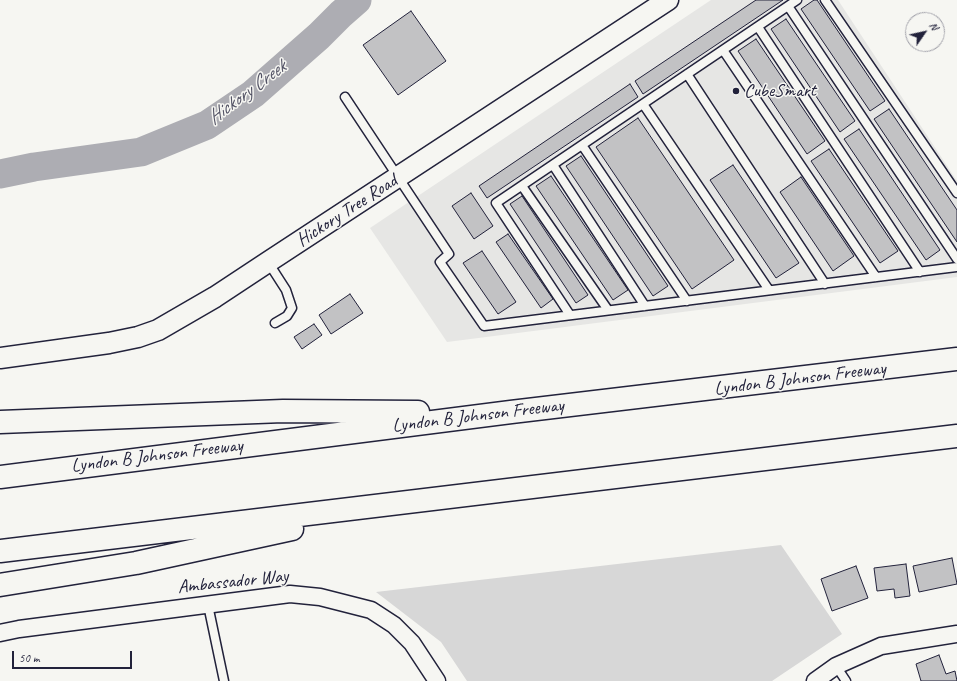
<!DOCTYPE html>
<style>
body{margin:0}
#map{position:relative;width:957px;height:681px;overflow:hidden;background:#f6f6f2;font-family:Caveat,sans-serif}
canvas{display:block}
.north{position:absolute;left:905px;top:12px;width:40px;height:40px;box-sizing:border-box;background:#f6f6f2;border:1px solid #a1a1a9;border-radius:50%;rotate:56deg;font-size:11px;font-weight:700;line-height:16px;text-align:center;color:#22223b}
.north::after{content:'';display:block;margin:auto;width:14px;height:18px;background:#22223b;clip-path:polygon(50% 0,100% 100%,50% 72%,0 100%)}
.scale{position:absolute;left:12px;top:651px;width:120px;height:18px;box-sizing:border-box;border:2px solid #22223b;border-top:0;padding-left:5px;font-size:12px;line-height:14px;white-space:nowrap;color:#22223b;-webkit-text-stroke:3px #f6f6f2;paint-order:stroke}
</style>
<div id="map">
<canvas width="957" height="681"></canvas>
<div class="north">N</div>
<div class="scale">50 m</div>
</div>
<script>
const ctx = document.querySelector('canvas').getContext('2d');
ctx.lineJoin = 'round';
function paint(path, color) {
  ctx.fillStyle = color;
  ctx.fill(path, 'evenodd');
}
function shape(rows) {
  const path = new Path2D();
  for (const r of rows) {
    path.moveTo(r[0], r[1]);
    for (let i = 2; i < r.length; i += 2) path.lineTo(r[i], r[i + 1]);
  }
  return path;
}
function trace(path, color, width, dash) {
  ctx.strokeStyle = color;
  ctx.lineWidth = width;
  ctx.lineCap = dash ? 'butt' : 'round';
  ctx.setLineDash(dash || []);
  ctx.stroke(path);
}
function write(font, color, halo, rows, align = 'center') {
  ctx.font = font + ' Caveat,sans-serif';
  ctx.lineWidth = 3;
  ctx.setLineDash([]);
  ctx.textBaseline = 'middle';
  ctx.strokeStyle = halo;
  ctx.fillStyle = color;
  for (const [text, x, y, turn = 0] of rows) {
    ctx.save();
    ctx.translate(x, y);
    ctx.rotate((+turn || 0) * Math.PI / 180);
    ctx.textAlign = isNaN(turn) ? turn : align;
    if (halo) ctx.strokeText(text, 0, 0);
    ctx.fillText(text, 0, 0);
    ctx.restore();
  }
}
const built = shape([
 [711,0,838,0,957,181,957,277,447,342,370,228]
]);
const green = shape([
 [781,545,842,634,772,681,467,681,441,642,376,592]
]);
const river = shape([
 [0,174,34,167,141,152,207,125,253,94,319,36,341,14,357,0]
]);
const building = shape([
 [756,0,783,0,643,94,635,81,756,0],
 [814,0,817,0,885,101,870,111,801,9,814,0],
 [411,11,446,61,398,95,363,45,411,11],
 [786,19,855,121,840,132,771,29,786,19],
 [756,39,825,141,807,154,738,51,756,39],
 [630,84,638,97,487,198,479,186,630,84],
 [889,109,957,210,957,242,874,119,889,109],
 [638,118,734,260,692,289,596,147,638,118],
 [859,129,940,250,926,260,844,139,859,129],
 [829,149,898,251,880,263,811,161,829,149],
 [581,156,668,286,653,296,566,166,581,156],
 [733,165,799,263,776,278,710,180,733,165],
 [551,176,628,290,613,300,536,186,551,176],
 [801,177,854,256,833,271,780,192,801,177],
 [471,193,493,226,474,239,452,206,471,193],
 [522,196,588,295,576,303,510,204,522,196],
 [508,234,553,299,541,308,496,242,508,234],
 [482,251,516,302,498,314,463,263,482,251],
 [350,294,363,313,331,334,319,315,350,294],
 [314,324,322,335,302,349,294,337,314,324],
 [952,558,957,584,919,592,913,566,952,558],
 [906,564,910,596,895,598,894,589,877,591,874,568,906,564],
 [856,566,868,598,832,611,821,579,856,566],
 [939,655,946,674,955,671,957,681,921,681,916,664,939,655]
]);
const service = shape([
 [825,0,957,193],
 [788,6,957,259],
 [758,27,920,272],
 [723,50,876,277],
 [687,74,825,284],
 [345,97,449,254,440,262,484,326,957,267],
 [643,104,769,290],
 [582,145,687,301],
 [553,165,645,306],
 [522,186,608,310],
 [268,262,286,290,292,308,287,316,275,323],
 [570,315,496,203,797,0],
 [208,605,224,681],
 [836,666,846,681]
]);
const minor = shape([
 [0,633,19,629,290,594,320,597,371,610,394,625,412,643,437,681],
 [815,681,836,666,881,646,957,634]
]);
const tertiary = shape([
 [0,358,109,343,138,337,158,330,215,297,268,262,668,0]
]);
const motorway = shape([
 [0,422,283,411,418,412],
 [0,477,511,412,957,359],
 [0,551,957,436],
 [0,585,136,563,292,529]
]);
const markers = [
 [736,91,4,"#22223b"]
];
const poiNames = [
 ["CubeSmart",744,91]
];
const streetNames = [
 ["Hickory Tree Road",347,211,-33],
 ["Lyndon B Johnson Freeway",800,379,-7],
 ["Lyndon B Johnson Freeway",478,416,-7],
 ["Lyndon B Johnson Freeway",157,456,-7],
 ["Ambassador Way",233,582,-6]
];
const waterNames = [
 ["Hickory Creek",247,93,-37]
];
paint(built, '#e6e6e4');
paint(green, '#d7d7d7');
trace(river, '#adadb3', 29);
paint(building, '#c2c2c4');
trace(building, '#22223b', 1);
trace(service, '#22223b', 11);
trace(minor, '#22223b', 19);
trace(tertiary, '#22223b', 23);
trace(motorway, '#22223b', 25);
trace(service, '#f6f6f2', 8);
trace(minor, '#f6f6f2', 16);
trace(tertiary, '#f6f6f2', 20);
trace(motorway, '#f6f6f2', 22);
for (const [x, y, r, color] of markers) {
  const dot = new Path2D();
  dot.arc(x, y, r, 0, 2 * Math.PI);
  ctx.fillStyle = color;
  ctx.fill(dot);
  trace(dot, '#f6f6f2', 1.5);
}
write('19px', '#22223b', '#f6f6f2', poiNames, 'left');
write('19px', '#22223b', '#f6f6f2', streetNames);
write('italic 20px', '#535365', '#f6f6f2', waterNames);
</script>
